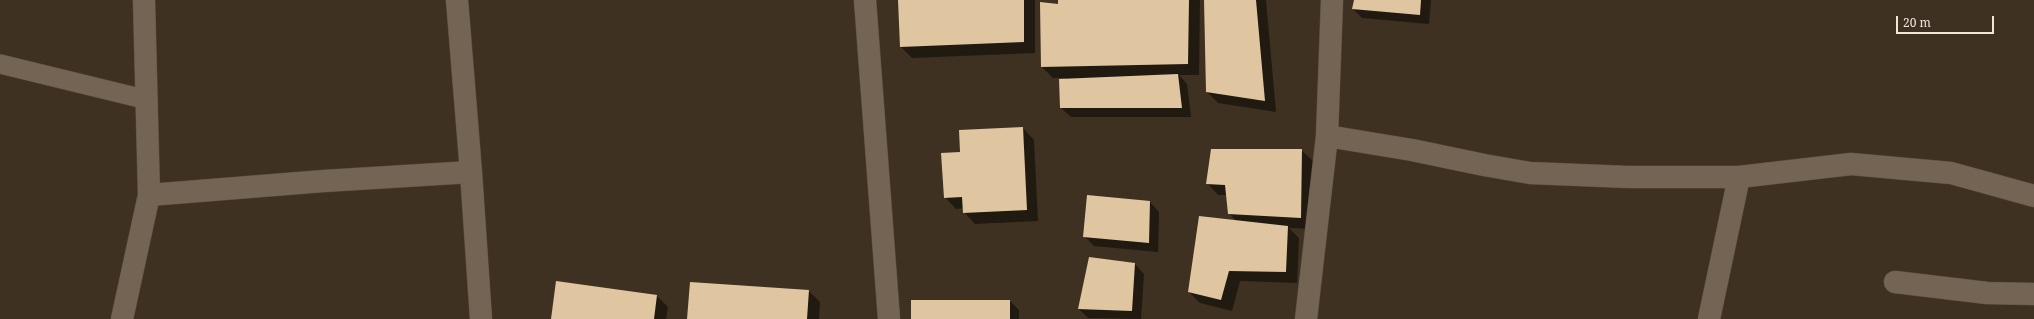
<!DOCTYPE html>
<style>
body{margin:0}
#map{position:relative;width:2034px;height:319px;overflow:hidden;background:#3e3121;font-family:"Noto Serif",serif}
canvas{display:block}
.scale{position:absolute;left:1896px;top:16px;width:98px;height:18px;box-sizing:border-box;border:2px solid #eee5db;border-top:0;padding-left:5px;font-size:12px;line-height:14px;white-space:nowrap;color:#eee5db;-webkit-text-stroke:3px #3e3121;paint-order:stroke}
</style>
<div id="map">
<canvas width="2034" height="319"></canvas>
<div class="scale">20 m</div>
</div>
<script>
const ctx = document.querySelector('canvas').getContext('2d');
ctx.lineJoin = 'round';
function paint(path, color) {
  ctx.fillStyle = color;
  ctx.fill(path, 'evenodd');
}
function shape(rows) {
  const path = new Path2D();
  for (const r of rows) {
    path.moveTo(r[0], r[1]);
    for (let i = 2; i < r.length; i += 2) path.lineTo(r[i], r[i + 1]);
  }
  return path;
}
function trace(path, color, width, dash) {
  ctx.strokeStyle = color;
  ctx.lineWidth = width;
  ctx.lineCap = dash ? 'butt' : 'round';
  ctx.setLineDash(dash || []);
  ctx.stroke(path);
}
const shadow = shape([
 [899,0,1035,0,1035,53,912,58,901,47],
 [1059,0,1200,0,1199,75,1179,75,1187,84,1191,117,1071,117,1061,108,1065,78,1053,78,1042,67,1041,3,1059,5],
 [1205,0,1266,0,1276,112,1218,103,1207,92],
 [1355,0,1431,0,1429,24,1362,18,1353,9],
 [1023,128,1034,140,1038,221,975,224,964,212,964,208,956,209,945,197,961,153],
 [1301,150,1313,161,1312,229,1289,228,1299,238,1297,283,1240,281,1232,311,1200,303,1189,292,1237,222,1229,213,1227,195,1218,195,1207,183],
 [1150,202,1159,212,1158,252,1094,246,1084,236],
 [1135,264,1144,274,1141,319,1088,318,1079,309],
 [809,291,820,302,819,319,688,319],
 [657,296,668,307,666,319,552,319],
 [1010,301,1019,310,1019,319,911,319]
]);
const building = shape([
 [898,0,1024,0,1024,42,900,47],
 [1058,0,1189,0,1188,64,1041,67,1040,2,1058,4],
 [1204,0,1256,0,1265,101,1206,92],
 [1354,0,1421,0,1420,15,1352,9],
 [1178,74,1182,108,1060,108,1059,79],
 [1023,127,1027,210,963,213,962,197,944,198,941,153,960,152,959,130],
 [1211,149,1302,149,1301,218,1228,214,1225,185,1206,184],
 [1087,195,1150,201,1149,243,1083,237],
 [1199,216,1288,226,1286,272,1229,271,1221,300,1188,292],
 [1089,257,1135,263,1132,311,1078,309],
 [556,281,657,295,654,319,551,319],
 [690,282,809,290,807,319,687,319],
 [911,300,1010,300,1010,319,911,319]
]);
const lane = shape([
 [0,64,148,100]
]);
const street = shape([
 [457,0,471,172,481,319],
 [865,0,889,319],
 [1327,136,1412,150,1484,165,1530,173,1628,177,1739,177,1851,164,1951,173,2034,196],
 [149,195,324,181,471,172],
 [1895,282,1987,293,2034,294],
 [122,319,149,195,144,0],
 [1306,319,1327,136,1332,0],
 [1709,319,1739,177]
]);
paint(shadow, '#0007');
paint(building, '#dfc6a1');
trace(lane, '#594e40', 20);
trace(street, '#594e40', 23);
trace(lane, '#736453', 19);
trace(street, '#736453', 22);
</script>
